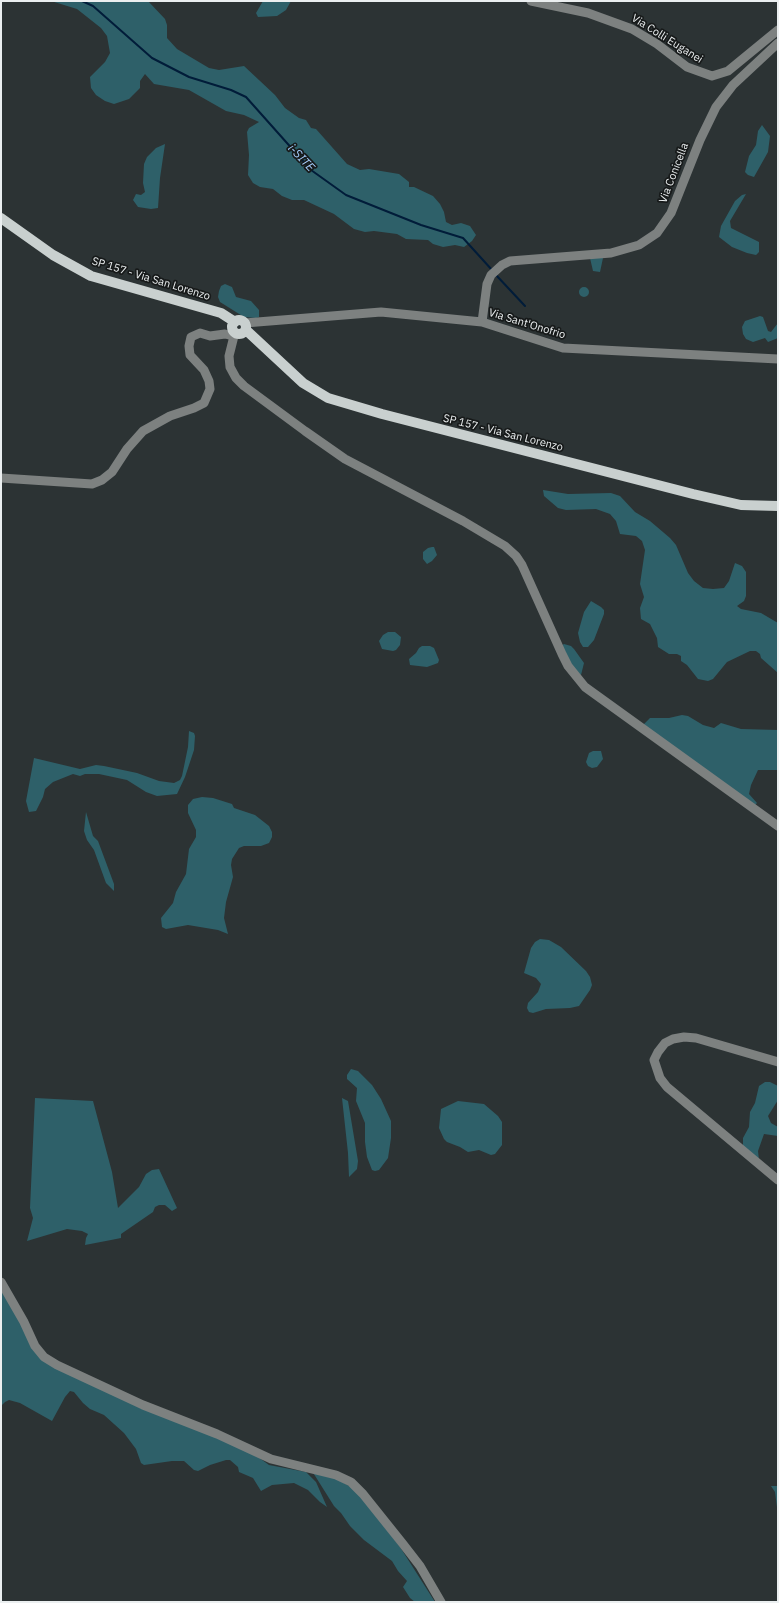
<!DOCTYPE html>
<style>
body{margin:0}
#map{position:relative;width:779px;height:1603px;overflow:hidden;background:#2c3334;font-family:"IBM Plex Sans",sans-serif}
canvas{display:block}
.frame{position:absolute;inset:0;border:2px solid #ebeff0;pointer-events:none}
</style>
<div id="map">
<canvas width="779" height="1603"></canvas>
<div class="frame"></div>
</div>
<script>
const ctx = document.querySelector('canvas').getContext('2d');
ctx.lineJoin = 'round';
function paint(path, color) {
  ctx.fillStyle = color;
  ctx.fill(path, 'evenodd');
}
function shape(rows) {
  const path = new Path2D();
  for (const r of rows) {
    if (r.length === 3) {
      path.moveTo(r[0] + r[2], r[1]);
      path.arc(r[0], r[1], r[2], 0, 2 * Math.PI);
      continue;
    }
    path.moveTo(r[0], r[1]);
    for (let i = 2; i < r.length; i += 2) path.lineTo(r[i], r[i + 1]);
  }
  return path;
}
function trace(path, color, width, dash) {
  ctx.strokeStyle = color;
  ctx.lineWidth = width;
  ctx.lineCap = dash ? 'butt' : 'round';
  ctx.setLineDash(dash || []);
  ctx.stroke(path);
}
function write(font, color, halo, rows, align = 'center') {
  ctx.font = font + ' "IBM Plex Sans",sans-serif';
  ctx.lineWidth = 3.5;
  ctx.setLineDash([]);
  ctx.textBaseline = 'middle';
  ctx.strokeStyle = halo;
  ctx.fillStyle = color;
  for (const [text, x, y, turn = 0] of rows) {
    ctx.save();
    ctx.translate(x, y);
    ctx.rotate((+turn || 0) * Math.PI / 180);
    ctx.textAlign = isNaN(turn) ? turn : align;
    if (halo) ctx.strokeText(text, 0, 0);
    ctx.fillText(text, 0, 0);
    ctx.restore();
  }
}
const green = shape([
 [51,1,148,1,165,19,167,25,167,38,177,49,209,68,219,70,244,66,275,95,285,108,299,118,306,120,311,128,316,129,347,164,360,170,369,169,399,174,409,182,409,187,414,187,433,196,440,204,444,212,446,222,452,225,461,223,470,226,476,235,472,241,464,247,455,245,443,247,433,244,428,240,406,239,397,234,374,231,365,232,354,229,334,214,304,200,292,200,282,196,273,189,260,187,253,183,248,175,249,155,247,132,249,128,259,122,244,115,226,111,189,90,154,84,145,74,140,81,140,88,129,99,114,104,105,101,96,95,91,88,90,77,105,62,110,53,107,36,101,28,77,9],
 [263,1,291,1,286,10,277,16,258,17,256,13],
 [762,125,770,136,768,152,754,177,748,175,745,172,749,156,756,145,758,131],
 [165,144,160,178,158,208,151,209,138,207,133,200,136,194,141,195,145,192,143,183,144,164,147,157,156,148],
 [746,194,730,221,731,228,759,242,759,252,756,255,747,253,732,247,719,237,721,226,735,201,742,195],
 [590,258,603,258,600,272,593,271],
 [225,284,232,287,236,297,251,301,259,310,259,317,256,318,244,317,220,302,218,297,219,291,221,286],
 [584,292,5],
 [760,316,763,317,768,331,771,332,778,323,778,338,768,342,765,338,753,342,746,339,743,334,742,327,745,321],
 [543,490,568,494,611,493,620,496,635,512,650,521,670,538,676,545,688,573,694,581,703,588,713,589,724,588,729,581,735,563,742,566,746,572,746,596,744,601,737,606,741,609,761,613,778,623,778,673,761,658,760,654,756,651,750,651,727,662,713,679,708,681,698,679,687,665,681,661,681,656,677,654,669,654,658,647,657,638,650,624,641,619,640,608,644,597,640,584,645,550,642,541,636,536,620,534,616,521,610,514,596,509,566,510,558,508,544,496],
 [432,547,434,547,437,555,432,561,427,564,423,559,423,552,428,548],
 [591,601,601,607,604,610,604,614,594,640,588,647,583,647,580,642,578,633,584,612],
 [388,632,395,632,401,637,400,645,396,650,393,651,382,649,379,641,383,635],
 [564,644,571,646,574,649,584,663,581,675,570,665,561,646],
 [422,646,430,646,434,648,439,660,438,663,427,667,410,665,409,659,416,653,419,648],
 [682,715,688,716,703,725,714,728,721,723,741,729,778,730,778,770,758,770,751,785,749,794,757,803,754,806,643,725,650,718,669,718],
 [189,731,194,733,195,736,194,750,185,777,177,794,157,796,146,792,127,780,99,774,85,774,80,776,73,774,53,782,45,789,43,797,36,811,29,812,26,801,34,758,80,769,96,765,104,766,137,773,159,781,174,783,180,780,182,776,188,747],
 [593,751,601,751,603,759,597,767,592,768,588,766,586,762,589,753],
 [202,797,213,798,232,804,234,808,255,815,269,826,272,832,272,837,269,843,261,846,244,846,239,848,232,859,231,865,233,877,226,902,224,918,228,934,218,930,188,925,166,929,162,927,161,918,173,903,176,892,186,874,189,849,196,837,196,830,188,813,188,805,193,799],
 [86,812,93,836,98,841,114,884,114,891,106,883,94,850,87,840,84,831],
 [540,939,549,940,561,947,586,971,590,977,592,985,590,990,579,1006,570,1008,546,1009,533,1013,529,1012,527,1008,528,1003,538,992,541,984,536,978,524,973,531,948,535,942],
 [351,1069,358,1071,372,1085,381,1099,391,1121,391,1138,388,1158,379,1170,375,1171,372,1170,367,1157,365,1142,365,1123,356,1101,357,1088,347,1079,347,1075],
 [765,1082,770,1082,778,1086,778,1100,768,1116,771,1123,778,1127,778,1136,764,1134,758,1151,759,1160,743,1147,743,1138,749,1127,750,1112,755,1103,759,1086],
 [35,1098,93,1101,112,1172,118,1208,139,1187,146,1174,152,1170,159,1169,177,1208,172,1211,165,1205,159,1205,155,1207,153,1212,121,1234,121,1238,111,1240,85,1245,86,1238,88,1234,82,1231,67,1229,27,1241,33,1218,30,1208],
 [342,1098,348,1101,358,1161,357,1169,349,1177,348,1153],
 [458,1101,484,1104,498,1116,502,1122,502,1145,495,1154,491,1155,479,1150,468,1152,460,1147,447,1142,444,1139,439,1128,441,1109],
 [1,1287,48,1361,254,1454,269,1465,306,1472,316,1482,327,1507,320,1502,308,1490,294,1483,272,1485,261,1491,253,1478,239,1472,238,1467,230,1460,226,1460,210,1465,198,1471,194,1470,184,1461,172,1461,144,1465,141,1463,136,1449,124,1433,104,1415,90,1409,83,1403,74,1392,70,1391,65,1397,52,1421,20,1403,9,1400,5,1402,1,1406],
 [312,1471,337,1479,356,1490,400,1547,435,1602,415,1602,410,1598,403,1587,407,1581,398,1571,392,1561,364,1540,350,1526,341,1513,334,1506],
 [771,1486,778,1486,778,1515,775,1492]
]);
const stream = shape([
 [82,1,93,6,152,58,189,77,231,90,246,97,311,170,346,195,421,225,463,238,492,270],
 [496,275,525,306]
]);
const minor = shape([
 [531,1,588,13,632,29,657,44,687,67,712,76,728,71,778,30],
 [482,322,487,284,491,275,502,265,510,261,611,253,639,245,657,233,671,213,700,140,716,107,733,85,778,43],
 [245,323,381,312,482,322,563,348,778,359],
 [235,332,229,356,230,367,236,378,244,386,305,431,345,459,463,521,505,546,516,556,522,565,562,654,568,666,585,687,778,826],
 [1,478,92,484,102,480,112,472,127,449,143,431,170,416,194,408,204,403,210,389,209,381,204,370,190,355,189,346,191,337,200,333,210,336,225,334,233,336],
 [778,1062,696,1038,684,1037,673,1039,665,1043,658,1052,654,1060,660,1078,667,1087,778,1180],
 [1,1282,24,1322,35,1346,44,1357,57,1365,143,1405,217,1434,271,1459,336,1475,351,1482,363,1494,403,1544,420,1566,441,1602]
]);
const major = shape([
 [1,218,53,255,91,276,221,313,235,322],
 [239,327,7],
 [246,330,303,383,328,398,382,414,693,494,741,505,778,506]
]);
const streetNames = [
 ["Via Colli Euganei",667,39,32],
 ["Via Conicella",674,173,-69],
 ["SP 157 - Via San Lorenzo",151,279,17],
 ["Via Sant'Onofrio",527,324,17],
 ["SP 157 - Via San Lorenzo",503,433,14]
];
const waterNames = [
 ["i-SITE",301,158,46]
];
paint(green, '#2e6069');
trace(stream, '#011c39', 2);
trace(minor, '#7d8180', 9);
trace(major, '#c9d0cf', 10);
write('11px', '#ebeff0', '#171a1a', streetNames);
write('italic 12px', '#a5cdfb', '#171a1a', waterNames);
</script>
